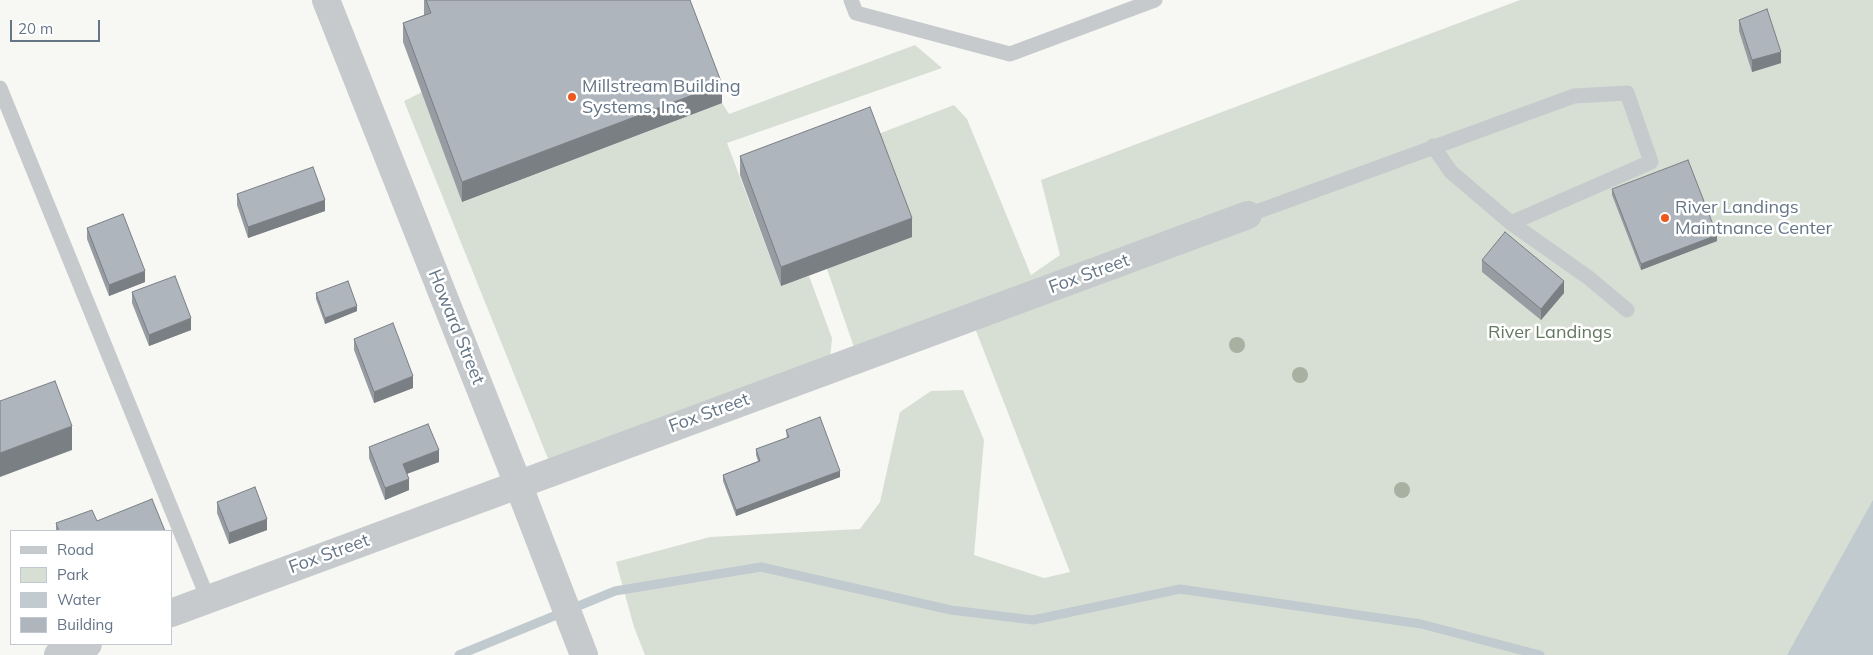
<!DOCTYPE html>
<style>
body{margin:0}
#map{position:relative;width:1873px;height:655px;overflow:hidden;background:#f7f7f3;font-family:Mulish,sans-serif}
canvas{display:block}
.legend{position:absolute;left:10px;top:530px;width:162px;height:115px;box-sizing:border-box;background:#fff;border:1px solid #c1c8cf;margin:0;padding:6px 9px;list-style:none;font-size:15px;color:#647586}
.legend li{display:flex;align-items:center;gap:10px;height:25px}
.legend b{width:25px;border:1px solid #c1c8cf}
.scale{position:absolute;left:10px;top:20px;width:90px;height:22px;box-sizing:border-box;border:2px solid #647586;border-top:0;padding-left:6px;font-size:15px;line-height:18px;white-space:nowrap;color:#647586;-webkit-text-stroke:4px #fff;paint-order:stroke}
</style>
<div id="map">
<canvas width="1873" height="655"></canvas>
<ul class="legend">
<li><b style="height:6px;background:#c6cacd"></b>Road</li>
<li><b style="height:14px;background:#d7dfd4"></b>Park</li>
<li><b style="height:14px;background:#c0cacf"></b>Water</li>
<li><b style="height:14px;background:#aeb5bc"></b>Building</li>
</ul>
<div class="scale">20 m</div>
</div>
<script>
const ctx = document.querySelector('canvas').getContext('2d');
ctx.lineJoin = 'round';
function paint(path, color) {
  ctx.fillStyle = color;
  ctx.fill(path, 'evenodd');
}
function shape(rows) {
  const path = new Path2D();
  for (const r of rows) {
    path.moveTo(r[0], r[1]);
    for (let i = 2; i < r.length; i += 2) path.lineTo(r[i], r[i + 1]);
  }
  return path;
}
function trace(path, color, width, dash) {
  ctx.strokeStyle = color;
  ctx.lineWidth = width;
  ctx.lineCap = dash ? 'butt' : 'round';
  ctx.setLineDash(dash || []);
  ctx.stroke(path);
}
function write(font, color, halo, rows, align = 'center') {
  ctx.font = font + ' Mulish,sans-serif';
  ctx.lineWidth = 5;
  ctx.setLineDash([]);
  ctx.textBaseline = 'middle';
  ctx.strokeStyle = halo;
  ctx.fillStyle = color;
  for (const [text, x, y, turn = 0] of rows) {
    ctx.save();
    ctx.translate(x, y);
    ctx.rotate((+turn || 0) * Math.PI / 180);
    ctx.textAlign = isNaN(turn) ? turn : align;
    if (halo) ctx.strokeText(text, 0, 0);
    ctx.fillText(text, 0, 0);
    ctx.restore();
  }
}
const green = shape([
 [1520,0,1873,0,1873,655,645,655,634,627,616,562,710,537,860,529,880,502,900,412,931,391,963,390,984,440,974,555,1044,578,1070,572,971,318,858,359,827,269,873,136,954,105,967,119,1031,275,1060,255,1041,180],
 [915,45,942,68,727,143,781,286,809,276,832,338,829,369,553,471,404,101,422,92,463,202,722,103,729,114]
]);
const water = shape([
 [1873,500,1873,655,1787,655]
]);
const stream = shape([
 [459,655,615,591,761,567,951,610,1033,620,1180,589,1421,624,1540,655]
]);
const service = shape([
 [851,0,856,13,1010,54,1155,0],
 [0,88,208,599],
 [1433,146,1451,172,1511,223,1589,278,1627,310],
 [1248,215,1574,96,1627,93,1651,162,1511,223]
]);
const minor = shape([
 [171,613,1248,215],
 [58,655,88,644]
]);
const tertiary = shape([
 [326,0,518,484,584,655]
]);
const trees = [
 [1237,345],
 [1300,375],
 [1402,490]
];
const wall = shape([
 [424,0,690,0,722,103,462,202,403,42,403,23,424,15],
 [1739,20,1781,63,1752,72,1739,31],
 [740,156,912,237,781,286,740,175],
 [1612,189,1717,241,1641,270,1612,195],
 [237,194,325,211,248,238,237,205],
 [87,228,145,282,109,296,87,239],
 [1482,260,1564,293,1541,320,1482,272],
 [132,292,191,330,149,346,132,303],
 [316,293,357,311,325,324,316,299],
 [354,339,413,388,374,403,354,350],
 [786,430,840,477,736,516,723,481,723,475,758,461,756,455,756,449,787,438],
 [369,447,439,462,407,474,409,490,385,500,369,458],
 [217,502,267,530,229,544,217,513],
 [97,521,165,531,56,531,56,523]
]);
const shadedWall = shape([
 [1781,52,1781,63,1752,72,1752,60],
 [722,84,722,103,462,202,462,182],
 [325,200,325,211,248,238,248,227],
 [912,218,912,237,781,286,781,267],
 [1717,235,1717,241,1641,270,1641,264],
 [145,271,145,282,109,296,109,285],
 [1564,281,1564,293,1541,320,1541,309],
 [357,306,357,311,325,324,325,318],
 [191,318,191,330,149,346,149,335],
 [413,376,413,388,374,403,374,392],
 [72,426,72,450,0,477,0,453],
 [439,450,439,462,403,475,403,464],
 [840,471,840,477,736,516,736,510],
 [409,479,409,490,385,500,385,488],
 [267,519,267,530,229,544,229,533]
]);
const building = shape([
 [426,0,690,0,722,84,462,182,403,23,431,13,426,0],
 [1767,9,1781,52,1752,60,1739,20,1767,9],
 [870,107,912,218,781,267,740,156,870,107],
 [1688,160,1717,235,1641,264,1612,189,1688,160],
 [313,167,325,200,248,227,237,194,313,167],
 [123,214,145,271,109,285,87,228,123,214],
 [1505,232,1564,281,1541,309,1482,260,1505,232],
 [175,276,191,318,149,335,132,292,175,276],
 [348,281,357,306,325,318,316,293,348,281],
 [393,323,413,376,374,392,354,339,393,323],
 [55,381,72,426,0,453,0,401,55,381],
 [820,417,840,471,736,510,723,475,760,461,756,449,789,437,786,430,820,417],
 [428,424,439,450,403,464,409,479,385,488,369,447,428,424],
 [255,487,267,519,229,533,217,502,255,487],
 [152,499,165,531,59,531,56,523,92,510,97,521,152,499]
]);
const markers = [
 [572,97,5,"#ec581e"],
 [1665,218,5,"#ec581e"]
];
const poiNames = [
 ["Millstream Building",582,87],
 ["Systems, Inc.",582,108],
 ["River Landings",1675,208],
 ["Maintnance Center",1675,229]
];
const streetNames = [
 ["Fox Street",1089,274,-20],
 ["Howard Street",456,327,68],
 ["Fox Street",709,413,-20],
 ["Fox Street",329,554,-20]
];
const parkNames = [
 ["River Landings",1550,333]
];
paint(green, '#d7dfd4');
paint(water, '#c0cacf');
trace(stream, '#c0cacf', 9);
trace(service, '#c6cacd', 15);
trace(minor, '#c6cacd', 28);
trace(tertiary, '#c6cacd', 28);
ctx.fillStyle = '#a6b1a2';
for (const [x, y] of trees) {
  ctx.beginPath();
  ctx.arc(x, y, 8, 0, 2 * Math.PI);
  ctx.fill();
}
paint(wall, '#969ca2');
paint(shadedWall, '#7a7f84');
paint(building, '#aeb5bc');
trace(building, '#7a7f84', 1);
for (const [x, y, r, color] of markers) {
  const dot = new Path2D();
  dot.arc(x, y, r, 0, 2 * Math.PI);
  ctx.fillStyle = color;
  ctx.fill(dot);
  trace(dot, '#fff', 2);
}
write('18px', '#647586', '#fff', poiNames, 'left');
write('18px', '#647586', '#fff', streetNames);
write('18px', '#63785f', '#fff', parkNames);
</script>
